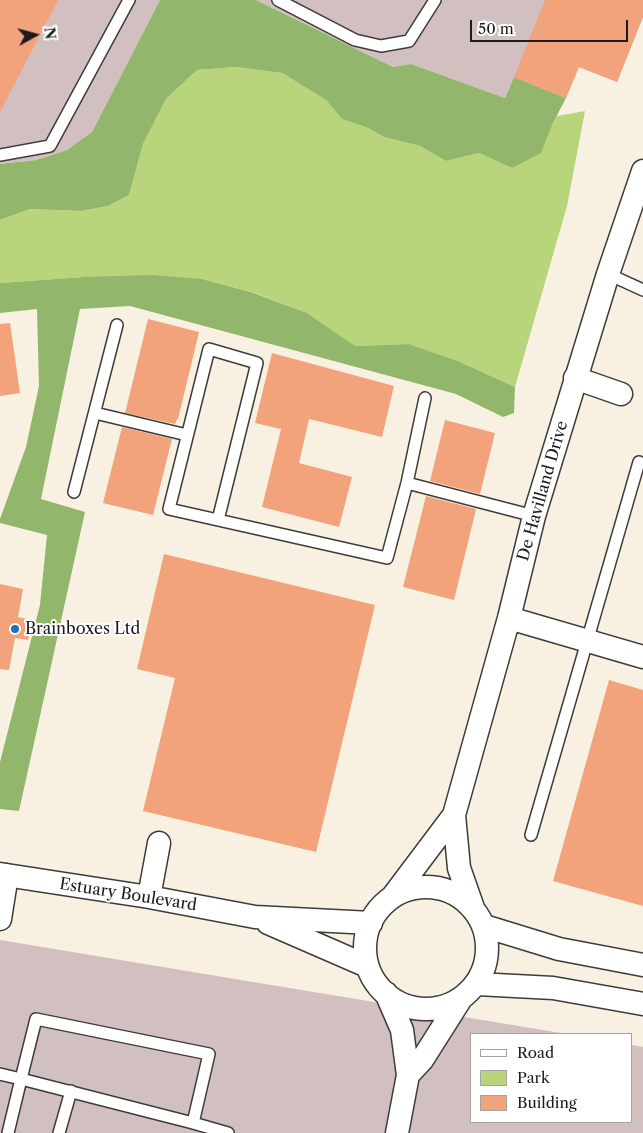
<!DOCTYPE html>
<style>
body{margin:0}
#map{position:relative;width:643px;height:1133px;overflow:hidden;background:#f8f1e2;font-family:"Libre Caslon Text",serif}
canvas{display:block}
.legend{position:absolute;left:470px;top:1033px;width:162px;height:90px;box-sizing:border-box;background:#fff;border:1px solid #a4a4a4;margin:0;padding:6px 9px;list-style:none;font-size:15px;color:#1c1c1c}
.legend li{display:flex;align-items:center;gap:10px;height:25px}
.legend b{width:25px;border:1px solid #a4a4a4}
.north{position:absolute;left:10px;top:10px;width:50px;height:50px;-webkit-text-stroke:4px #fff;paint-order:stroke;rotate:83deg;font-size:14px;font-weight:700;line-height:20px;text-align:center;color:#1c1c1c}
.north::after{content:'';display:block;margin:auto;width:18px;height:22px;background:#1c1c1c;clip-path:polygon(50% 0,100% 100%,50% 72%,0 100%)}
.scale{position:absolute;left:470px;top:20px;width:158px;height:22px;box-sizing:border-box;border:2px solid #1c1c1c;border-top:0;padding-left:6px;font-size:15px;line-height:18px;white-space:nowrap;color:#1c1c1c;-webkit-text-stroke:4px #fff;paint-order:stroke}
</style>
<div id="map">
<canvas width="643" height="1133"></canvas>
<ul class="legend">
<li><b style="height:6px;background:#fff"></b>Road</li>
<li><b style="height:14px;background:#b8d57b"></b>Park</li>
<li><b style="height:14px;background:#f2a37b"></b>Building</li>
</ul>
<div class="north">N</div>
<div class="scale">50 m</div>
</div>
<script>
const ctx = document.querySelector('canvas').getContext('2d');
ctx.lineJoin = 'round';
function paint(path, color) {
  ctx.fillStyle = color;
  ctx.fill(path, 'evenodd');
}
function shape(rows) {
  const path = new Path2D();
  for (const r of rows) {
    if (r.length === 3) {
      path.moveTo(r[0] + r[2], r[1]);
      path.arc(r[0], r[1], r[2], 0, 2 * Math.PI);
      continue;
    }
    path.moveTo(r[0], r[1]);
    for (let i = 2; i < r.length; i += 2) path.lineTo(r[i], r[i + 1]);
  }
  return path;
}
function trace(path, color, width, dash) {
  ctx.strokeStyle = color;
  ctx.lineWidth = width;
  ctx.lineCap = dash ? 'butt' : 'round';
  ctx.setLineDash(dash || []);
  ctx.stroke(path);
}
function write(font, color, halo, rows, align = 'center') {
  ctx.font = font + ' "Libre Caslon Text",serif';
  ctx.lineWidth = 4;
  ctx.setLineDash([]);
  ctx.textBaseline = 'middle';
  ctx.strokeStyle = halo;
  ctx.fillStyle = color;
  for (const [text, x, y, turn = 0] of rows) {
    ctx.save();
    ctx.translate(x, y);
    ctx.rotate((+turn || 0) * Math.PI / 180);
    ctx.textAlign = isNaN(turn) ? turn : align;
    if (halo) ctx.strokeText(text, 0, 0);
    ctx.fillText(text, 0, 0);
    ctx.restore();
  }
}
const industrial = shape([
 [0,0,160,0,92,132,67,150,36,160,0,164],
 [256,0,643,0,643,17,617,82,579,67,566,98,514,77,505,98,411,64,393,67],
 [0,940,567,1034,472,1034,472,1122,632,1122,632,1045,643,1047,643,1133,0,1133]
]);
const green = shape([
 [236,67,282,73,326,100,342,119,368,128,384,137,420,146,446,161,479,153,512,168,552,125,557,116,585,111,567,206,515,387,458,361,409,344,354,346,307,313,252,292,202,279,84,277,0,283,0,220,30,209,81,211,108,206,129,195,143,144,166,99,197,70]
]);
const forest = shape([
 [160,0,256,0,393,67,411,64,505,98,514,77,566,98,552,125,541,153,512,168,479,153,446,161,420,146,384,137,368,128,342,119,326,100,282,73,236,67,197,70,166,99,143,144,129,195,108,206,81,211,30,209,0,220,0,164,36,160,67,150,92,132],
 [152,275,202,279,251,292,307,313,355,346,409,344,458,361,515,387,514,413,503,417,456,394,130,306,80,309,41,499,85,512,19,811,0,809,0,762,40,605,47,535,0,523,0,519,26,447,39,386,37,309,0,313,0,283,84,277]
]);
const building = shape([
 [0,0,58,0,0,112],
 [545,0,643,0,643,17,617,82,579,67,566,98,514,77],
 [148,319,199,332,178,419,177,419,175,424,125,413],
 [10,323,20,393,0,396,0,324],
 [272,353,394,386,382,437,309,419,299,463,352,477,339,527,262,507,281,429,255,423],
 [445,420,495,433,480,494,430,481],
 [122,427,172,439,153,515,103,503],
 [426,496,476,509,454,600,403,587],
 [164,554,375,605,316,852,143,811,175,678,137,669],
 [0,584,23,589,18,617,32,620,28,640,15,638,9,670,0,669],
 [609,680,643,690,643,906,553,881]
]);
const lane = shape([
 [278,0,355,40,381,46,409,41,435,0],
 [0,155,50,146,129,0],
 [608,274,643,290],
 [95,413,187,435],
 [407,483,534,516],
 [74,492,117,325],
 [218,520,257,363,209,349,169,509,218,520,387,558,407,483,425,398],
 [531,835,639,462],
 [0,1074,21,1079,36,1019,209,1054,193,1123,21,1079,8,1133],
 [193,1123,228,1133],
 [59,1133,71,1091]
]);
const street = shape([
 [575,378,621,394],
 [509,618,643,657],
 [0,874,149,897,255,917,371,923],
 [426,948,61],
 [393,896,454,815],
 [149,897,159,843],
 [473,908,459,868,454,815,509,618,534,516,608,274,643,171],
 [0,919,7,875],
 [268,923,367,966],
 [484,926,559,949,643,965],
 [477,984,553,988,643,1004],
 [386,993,402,1030,408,1075,397,1133],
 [408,1075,422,1060,460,1000]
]);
const markers = [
 [15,629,5,"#1f6fb2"]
];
const streetNames = [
 ["De Havilland Drive",543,491,-74],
 ["Estuary Boulevard",128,895,9]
];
const poiNames = [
 ["Brainboxes Ltd",25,629]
];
paint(industrial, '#d2bfc0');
paint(green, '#b8d57b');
paint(forest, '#92b66b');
paint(building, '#f2a37b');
trace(lane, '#3d3c3a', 14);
trace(street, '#3d3c3a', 25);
trace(lane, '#fff', 11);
trace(street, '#fff', 22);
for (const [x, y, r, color] of markers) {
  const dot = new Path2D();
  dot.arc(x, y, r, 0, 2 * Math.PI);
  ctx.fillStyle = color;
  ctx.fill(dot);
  trace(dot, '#fff', 2);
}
write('16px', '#1c1c1c', '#fff', streetNames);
write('16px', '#1c1c1c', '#fff', poiNames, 'left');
</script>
